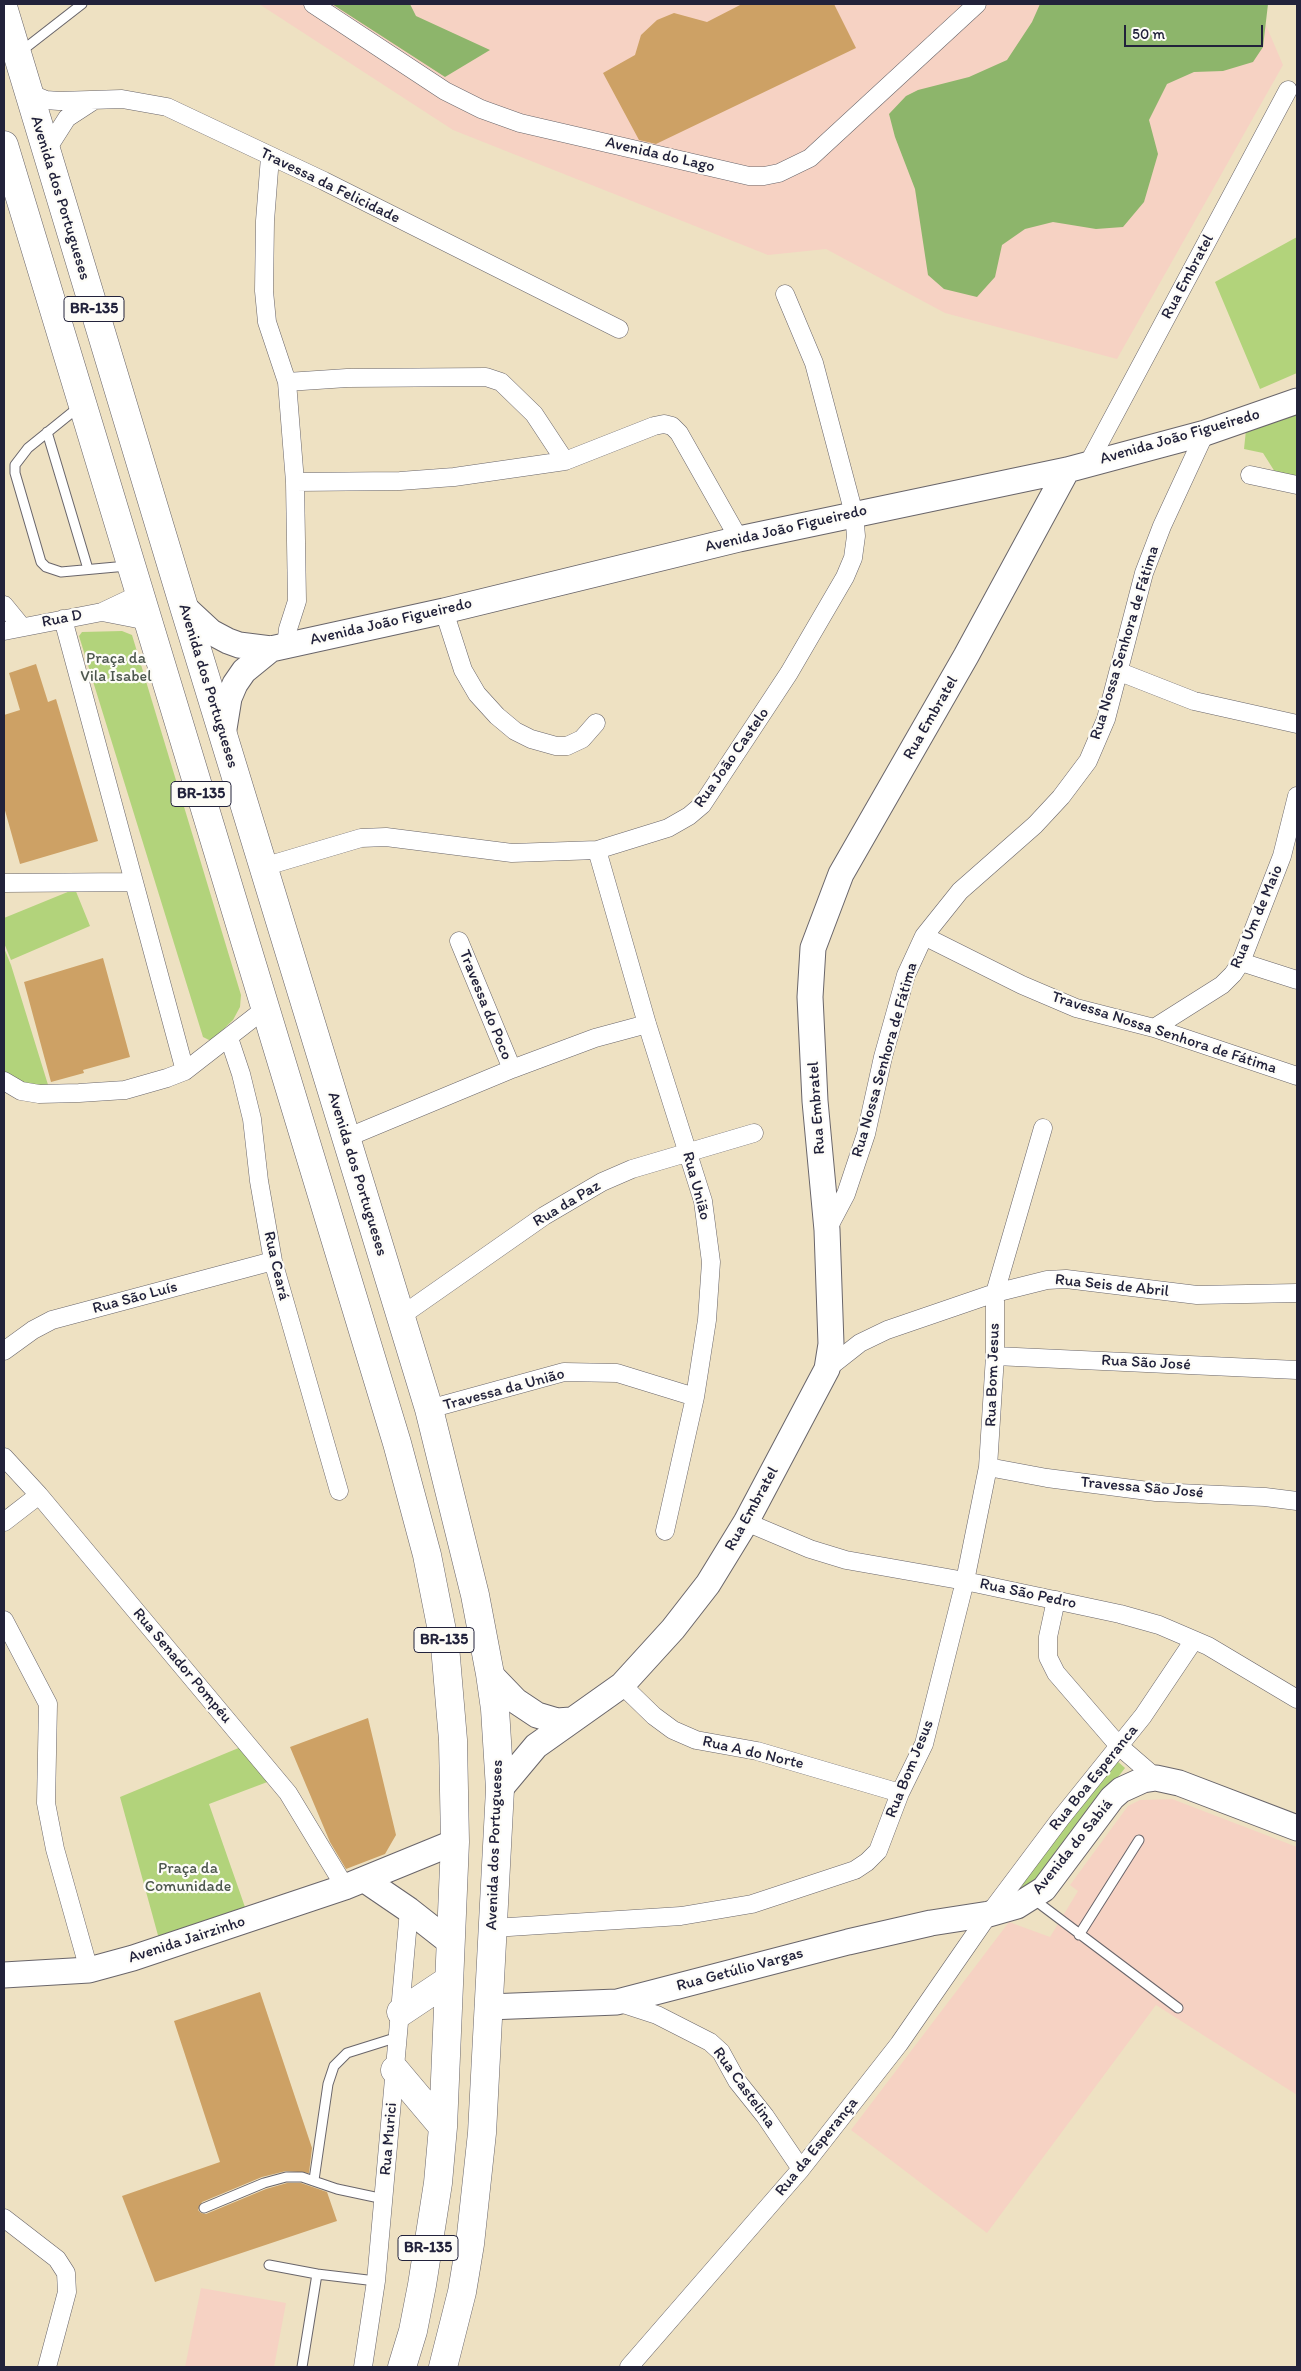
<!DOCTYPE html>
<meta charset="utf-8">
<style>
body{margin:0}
#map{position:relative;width:1301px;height:2371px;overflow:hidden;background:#eee1c2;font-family:Itim,sans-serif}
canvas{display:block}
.frame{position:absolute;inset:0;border:5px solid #22223b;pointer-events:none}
.scale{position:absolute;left:1124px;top:25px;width:139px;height:22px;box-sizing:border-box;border:2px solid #22223b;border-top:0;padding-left:6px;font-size:15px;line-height:18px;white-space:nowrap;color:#22223b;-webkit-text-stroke:4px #fdfcf7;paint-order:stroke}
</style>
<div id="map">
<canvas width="1301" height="2371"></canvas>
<div class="frame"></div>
<div class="scale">50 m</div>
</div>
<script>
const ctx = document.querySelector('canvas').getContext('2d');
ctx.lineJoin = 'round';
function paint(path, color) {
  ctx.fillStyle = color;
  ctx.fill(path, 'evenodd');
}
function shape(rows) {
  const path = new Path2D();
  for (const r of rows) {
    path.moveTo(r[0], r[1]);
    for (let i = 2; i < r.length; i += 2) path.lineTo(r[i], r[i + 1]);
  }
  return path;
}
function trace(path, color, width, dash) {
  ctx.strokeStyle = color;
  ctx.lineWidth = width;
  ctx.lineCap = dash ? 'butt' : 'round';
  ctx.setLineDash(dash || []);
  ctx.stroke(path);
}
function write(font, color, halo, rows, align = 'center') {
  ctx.font = font + ' Itim,sans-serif';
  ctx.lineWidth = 4.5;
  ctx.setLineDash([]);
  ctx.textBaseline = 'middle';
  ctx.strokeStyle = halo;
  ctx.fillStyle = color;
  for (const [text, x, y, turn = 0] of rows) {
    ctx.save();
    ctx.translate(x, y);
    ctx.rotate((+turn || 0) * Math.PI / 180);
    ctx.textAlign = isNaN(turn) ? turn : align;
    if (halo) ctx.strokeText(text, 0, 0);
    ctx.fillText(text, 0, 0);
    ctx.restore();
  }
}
const built = shape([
 [259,4,1257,4,1283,65,1117,359,945,313,826,249,768,255,453,130],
 [1172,1799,1297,1847,1297,2095,1156,2005,987,2233,851,2130,1009,1922,1050,1937,1078,1891,1070,1885,1128,1806,1140,1800],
 [201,2288,286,2303,274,2367,185,2367]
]);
const green = shape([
 [1297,237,1297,373,1260,389,1215,282],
 [1297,412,1297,476,1275,472,1263,453,1244,449,1246,430],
 [122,631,132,635,241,995,240,1007,233,1020,211,1041,203,1037,79,636,82,632],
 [75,889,90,926,11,960,4,943,4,918],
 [4,948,11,965,49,1088,32,1089,4,1074],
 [241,1747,270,1781,209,1804,246,1910,159,1939,120,1797],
 [1116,1760,1125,1768,1034,1885,1019,1891,1038,1859]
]);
const forest = shape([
 [332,4,410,4,416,16,490,50,445,77],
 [1040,4,1268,4,1263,47,1253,62,1223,71,1194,72,1167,84,1149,120,1158,154,1144,202,1123,227,1096,229,1053,222,1025,229,1002,245,995,277,977,297,944,289,928,275,915,189,895,137,889,114,906,96,918,90,969,77,1007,60,1032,22]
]);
const building = shape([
 [742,4,834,4,856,48,656,144,639,140,603,73,635,55,641,35,657,20,674,13,707,22],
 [36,664,48,702,56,699,98,841,20,864,4,807,4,715,20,710,9,673],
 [103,958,130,1057,83,1070,84,1073,51,1082,24,982],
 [368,1718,396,1835,385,1854,346,1869,330,1842,290,1747],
 [260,1992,312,2148,309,2173,286,2171,262,2177,202,2202,198,2210,201,2213,206,2214,266,2189,287,2183,301,2183,327,2192,337,2221,155,2282,122,2196,220,2162,174,2021]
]);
const lane = shape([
 [19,53,82,4],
 [80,406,28,448,15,465,15,473,41,562,46,567,61,572,127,566],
 [47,432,88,569],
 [1032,1898,1178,2008],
 [1079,1935,1139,1840],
 [314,2180,328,2084,334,2066,347,2053,398,2037],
 [204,2208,264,2183,286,2177,302,2177,337,2189,384,2199],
 [269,2265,317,2274],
 [302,2367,317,2274,376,2281]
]);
const street = shape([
 [313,4,445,91,481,109,520,123,749,176,764,176,779,173,810,158,977,4],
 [29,93,46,100,59,101,122,99,167,107,324,181,619,329],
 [46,151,67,118,93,101],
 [270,157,265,221,264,291,267,322,287,382,295,482,297,601,288,629,286,646],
 [287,382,347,378,486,377,501,382,534,414,565,461],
 [1088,464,1288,90],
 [1250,475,1297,485],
 [295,482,400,481,454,477,565,461,654,426,664,424,672,426,679,433,739,539],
 [4,605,22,627],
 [444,611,463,670,477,694,497,716,515,731,531,739,556,746,567,746,582,739,596,723],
 [102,612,148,621],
 [63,619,185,1071],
 [4,631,102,612,140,594],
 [1120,672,1194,701,1297,724],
 [597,850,647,1024,703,1201,711,1262,707,1320,695,1397,665,1531],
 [263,867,361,838,386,837,512,853,597,850,668,828,689,816,702,805,789,673,845,577,853,558,856,536,854,514,814,363,785,294],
 [4,883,134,882],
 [924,936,1022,985,1076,1008,1154,1028,1297,1076],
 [459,941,512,1069],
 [1241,962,1297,980],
 [1154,1028,1222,985,1233,974,1241,962,1282,856,1297,796],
 [229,1038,241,1074,252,1119,259,1181,273,1261,339,1491],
 [4,1081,21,1091,39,1094,79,1093,125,1090,167,1078,185,1071,266,1008],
 [346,1138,512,1069,595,1038,647,1024],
 [827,1230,846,1194,866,1134,883,1057,906,975,924,936,960,891,1035,825,1061,797,1088,761,1106,719,1144,573,1162,526,1205,433],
 [401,1316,544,1216,602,1182,632,1169,754,1133],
 [4,1351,33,1330,52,1320,273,1261],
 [995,1356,1297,1370],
 [827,1369,860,1343,887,1330,995,1293,1047,1280,1066,1279,1197,1295,1297,1293],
 [429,1409,564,1372,617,1373,695,1397],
 [4,1457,39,1495,288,1793,345,1887],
 [988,1467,1047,1478,1156,1492,1265,1497,1297,1501],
 [4,1522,39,1495],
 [746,1522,810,1549,846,1560,965,1581,1120,1614,1159,1625,1208,1646,1297,1699],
 [1056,1600,1048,1637,1048,1657,1056,1673,1119,1746,1156,1778],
 [4,1620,48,1704,46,1803,55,1849,89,1970],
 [622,1685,654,1716,673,1730,696,1740,757,1751,900,1793],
 [493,1928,681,1916,752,1904,855,1870,867,1862,878,1851,900,1793,924,1744,965,1581,988,1467,995,1356,995,1293,1043,1128],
 [617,2002,657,2015,710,2042,721,2052,737,2081,765,2116,801,2169],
 [4,2218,57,2259,66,2273,67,2292,47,2367],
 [363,2367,376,2281,409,1910],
 [629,2367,801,2169,899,2044,989,1914,1061,1818,1143,1716,1194,1640]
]);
const secondary = shape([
 [184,607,211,632,228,641,239,645,271,649,444,611,739,539,1067,470,1205,433,1297,401],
 [223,735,229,698,235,684,244,671,271,649],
 [490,1674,516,1701,537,1715,557,1721,571,1720],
 [500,1789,536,1746,622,1685,673,1629,708,1584,746,1522,827,1369,831,1344,827,1230,815,1101,810,997,813,948,841,874,966,656,1067,470],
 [365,1880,409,1910,451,1943],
 [4,1975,89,1970,133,1958,345,1887,455,1842],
 [488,2007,617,2002,848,1942,931,1923,989,1914,1017,1906,1044,1889,1112,1798,1121,1790,1143,1780,1156,1778,1179,1783,1297,1828]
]);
const highway = shape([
 [4,10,184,607,429,1409,475,1595,490,1674,495,1709,500,1789,482,2133,470,2244,462,2292,443,2367],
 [4,145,397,1443,427,1555,445,1646,453,1740,455,1842,443,2127,438,2183,422,2285,413,2331,402,2367],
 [401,2012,449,1980],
 [395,2070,443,2127]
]);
const shields = [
 [94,309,60],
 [201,794,60],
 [444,1640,60],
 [428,2248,60]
];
const shieldNames = [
 ["BR-135",94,309],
 ["BR-135",201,794],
 ["BR-135",444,1640],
 ["BR-135",428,2248]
];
const streetNames = [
 ["Avenida do Lago",660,155,13],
 ["Travessa da Felicidade",330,186,26],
 ["Avenida dos Portugueses",60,198,73],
 ["Rua Embratel",1188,277,-62],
 ["Avenida João Figueiredo",1180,437,-16],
 ["Avenida João Figueiredo",786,529,-13],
 ["Rua D",62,619,-11],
 ["Avenida João Figueiredo",391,622,-13],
 ["Rua Nossa Senhora de Fátima",1125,643,-73],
 ["Avenida dos Portugueses",208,686,73],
 ["Rua Embratel",931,718,-60],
 ["Rua João Castelo",732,758,-55],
 ["Rua Um de Maio",1257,917,-67],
 ["Travessa do Poco",485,1005,68],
 ["Travessa Nossa Senhora de Fátima",1164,1033,18],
 ["Rua Nossa Senhora de Fátima",885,1060,-74],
 ["Rua Embratel",817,1108,-94],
 ["Avenida dos Portugueses",357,1174,73],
 ["Rua União",696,1186,75],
 ["Rua da Paz",567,1204,-31],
 ["Rua Ceará",276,1266,77],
 ["Rua Seis de Abril",1112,1286,6],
 ["Rua São Luís",135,1298,-15],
 ["Rua São José",1146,1363,3],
 ["Rua Bom Jesus",993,1375,-88],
 ["Travessa da União",504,1390,-15],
 ["Travessa São José",1142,1488,5],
 ["Rua Embratel",752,1509,-61],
 ["Rua São Pedro",1028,1594,12],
 ["Rua Senador Pompéu",182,1666,50],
 ["Rua A do Norte",753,1753,13],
 ["Rua Bom Jesus",910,1769,-68],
 ["Rua Boa Esperanca",1094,1778,-51],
 ["Avenida dos Portugueses",495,1845,-88],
 ["Avenida do Sabiá",1073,1847,-51],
 ["Avenida Jairzinho",187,1940,-18],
 ["Rua Getúlio Vargas",740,1970,-15],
 ["Rua Castelina",744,2088,54],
 ["Rua Murici",389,2139,-85],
 ["Rua da Esperança",817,2147,-51]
];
const parkNames = [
 ["Praça da",116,659],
 ["Vila Isabel",116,677],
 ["Praça da",188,1869],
 ["Comunidade",188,1887]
];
paint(built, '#f6d2c3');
paint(green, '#b2d37b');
paint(forest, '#8db56b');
paint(building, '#cda165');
trace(lane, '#69656a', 11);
trace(street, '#69656a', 19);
trace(secondary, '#69656a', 27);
trace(highway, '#69656a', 29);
trace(lane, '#fff', 9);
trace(street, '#fff', 18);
trace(secondary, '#fff', 25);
trace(highway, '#fff', 28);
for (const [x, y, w] of shields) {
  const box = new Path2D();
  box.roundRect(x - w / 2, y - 12.5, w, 25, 4);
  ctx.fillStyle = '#fdfcf7';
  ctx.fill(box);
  trace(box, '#22223b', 1);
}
write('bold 15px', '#22223b', null, shieldNames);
write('16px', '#22223b', '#fdfcf7', streetNames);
write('16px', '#4d574e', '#fdfcf7', parkNames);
</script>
